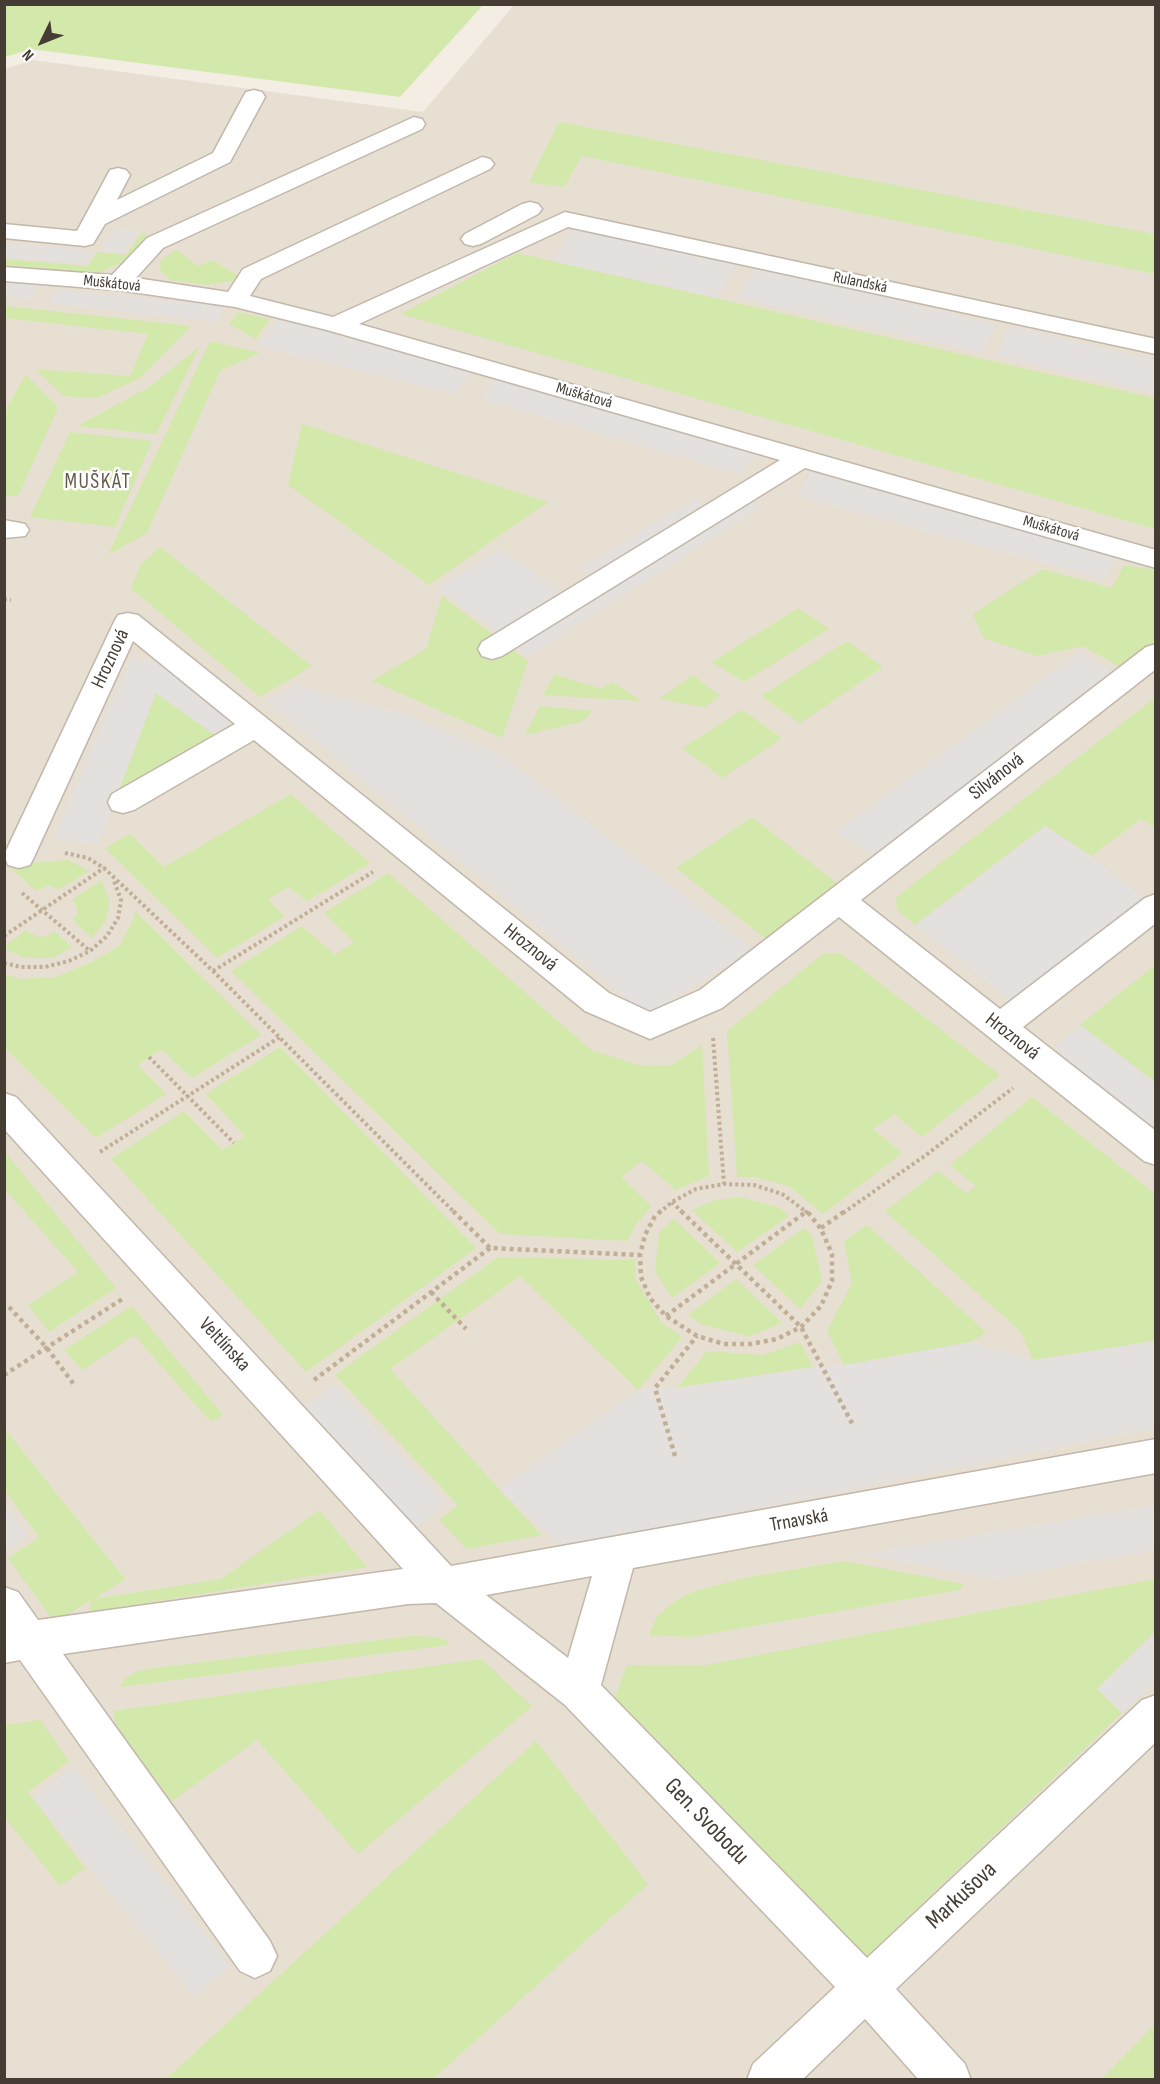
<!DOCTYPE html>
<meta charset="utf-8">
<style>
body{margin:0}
#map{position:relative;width:1160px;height:2084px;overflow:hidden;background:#f3ede4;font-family:"Sofia Sans Condensed",sans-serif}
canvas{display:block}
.frame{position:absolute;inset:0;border:6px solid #453d34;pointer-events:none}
.north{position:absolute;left:12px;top:12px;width:60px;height:60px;-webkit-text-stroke:4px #fff;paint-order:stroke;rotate:227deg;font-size:16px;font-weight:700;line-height:24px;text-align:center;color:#453d34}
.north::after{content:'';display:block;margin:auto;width:21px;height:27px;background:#453d34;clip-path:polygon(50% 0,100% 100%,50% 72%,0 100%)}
</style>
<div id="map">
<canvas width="1160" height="2084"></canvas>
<div class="frame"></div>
<div class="north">N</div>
</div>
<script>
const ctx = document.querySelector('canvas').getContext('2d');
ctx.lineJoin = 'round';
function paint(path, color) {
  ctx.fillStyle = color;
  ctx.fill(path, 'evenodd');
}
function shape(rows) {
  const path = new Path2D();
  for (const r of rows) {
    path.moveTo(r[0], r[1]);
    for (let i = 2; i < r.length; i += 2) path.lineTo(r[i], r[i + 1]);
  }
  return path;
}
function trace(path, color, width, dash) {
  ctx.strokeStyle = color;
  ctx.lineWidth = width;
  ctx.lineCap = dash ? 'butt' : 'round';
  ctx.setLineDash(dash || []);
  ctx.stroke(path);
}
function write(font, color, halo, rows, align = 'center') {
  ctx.font = font + ' "Sofia Sans Condensed",sans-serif';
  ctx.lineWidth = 5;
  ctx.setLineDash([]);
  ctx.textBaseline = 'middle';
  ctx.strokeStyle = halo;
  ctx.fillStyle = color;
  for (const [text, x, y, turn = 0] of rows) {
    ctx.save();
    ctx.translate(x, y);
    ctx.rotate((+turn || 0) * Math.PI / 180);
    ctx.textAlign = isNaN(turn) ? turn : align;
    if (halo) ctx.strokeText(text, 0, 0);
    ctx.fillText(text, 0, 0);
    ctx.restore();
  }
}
const residential = shape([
 [514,5,1155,5,1155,2079,5,2079,4,69,33,60,423,112]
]);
const green = shape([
 [5,4,483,4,483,5,400,97,31,49,5,57],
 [559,122,1155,234,1155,274,582,156,564,187,529,182],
 [142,232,153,239,125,261,98,273,5,265,5,259,88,266,97,252,126,255],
 [177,250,198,266,213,260,240,277,231,281,208,285,170,280,160,270,159,265,162,259],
 [517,253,1155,398,1155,529,400,314],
 [5,306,191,326,140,378,97,398,63,396,35,369,130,376,148,334,5,318],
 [238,312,270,319,256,339,229,324],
 [210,341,260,353,220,371,147,533,108,555],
 [200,346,156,434,77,426,149,387],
 [26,374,58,408,18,496,5,496,5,411],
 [302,424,548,502,429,585,288,485],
 [70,432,152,441,115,527,30,517],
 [160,547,226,599,312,666,260,697,131,588,141,564],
 [1124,565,1155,570,1155,641,1120,667,1083,646,1037,656,983,638,973,614,1043,569,1112,588],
 [442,596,528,661,502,738,372,681,426,649],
 [798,608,829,629,744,682,712,662],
 [847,641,883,667,800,723,761,696],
 [555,674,601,689,613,682,641,701,543,695],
 [693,675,720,696,704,707,659,699],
 [156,692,216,736,118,791],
 [1155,698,1155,828,1141,819,1091,856,1045,826,915,925,898,911,895,898],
 [540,706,593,711,581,722,525,735],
 [742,710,782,738,722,778,682,748],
 [291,794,370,863,307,901,289,887,268,899,285,916,217,958,105,848,130,834,164,867],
 [752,817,842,887,770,942,676,868],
 [68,860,89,871,58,890,49,885,36,891,12,869,30,863],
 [388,873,591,1050,639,1065,670,1066,702,1045,709,1176,676,1190,642,1161,621,1177,651,1206,635,1226,627,1241,500,1234,231,971,302,926,335,955,354,942,324,913],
 [101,880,110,902,105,922,91,938,72,919,77,915,77,910,76,905,72,900],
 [135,911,261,1035,192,1078,162,1050,149,1057,138,1065,166,1094,96,1138,5,1048,5,974,20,979,56,977,92,962,120,945,132,922],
 [26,930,38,937,48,936,54,931,72,947,53,958,25,958,5,949,5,946],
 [823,954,842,954,1000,1075,922,1137,894,1114,873,1129,902,1153,823,1214,789,1186,755,1177,737,1177,727,1031],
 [1155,965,1155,1082,1080,1025],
 [280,1047,476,1248,306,1372,111,1159,184,1111,222,1150,245,1136,206,1094],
 [1032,1097,1155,1194,1155,1341,1033,1360,1021,1332,885,1211,938,1171,966,1193,976,1186,950,1165],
 [5,1152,116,1288,49,1332,28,1305,78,1272,8,1193,5,1195],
 [739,1197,779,1207,789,1216,737,1252,692,1210,712,1201],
 [674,1219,720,1263,672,1298,655,1272,659,1232],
 [867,1225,986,1332,971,1342,844,1365,827,1331,852,1283,844,1241],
 [804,1228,812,1236,822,1281,800,1309,753,1265],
 [498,1257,635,1260,636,1280,661,1322,682,1337,638,1390,520,1276,390,1369,541,1535,467,1549,439,1520,458,1505,335,1375],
 [736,1279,782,1323,749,1336,703,1325,688,1315],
 [132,1306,223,1415,211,1422,134,1335,83,1370,64,1350],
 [800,1342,813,1367,677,1388,707,1351,764,1355],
 [5,1429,125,1579,94,1599,221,1579,319,1510,367,1567,90,1612,91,1600,55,1623,8,1558,39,1537,5,1491],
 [844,1561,964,1584,959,1590,691,1637,649,1635,657,1616,675,1601,697,1590,749,1577],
 [1155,1579,1155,1632,1097,1689,1122,1713,866,1957,614,1700,627,1665,701,1666],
 [411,1636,437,1637,447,1641,449,1645,120,1687,125,1679,133,1673,147,1669],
 [481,1659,532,1706,358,1854,257,1740,168,1804,120,1742,113,1711],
 [40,1720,69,1761,28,1792,85,1868,60,1886,5,1818,5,1725],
 [536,1741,648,1884,433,2079,166,2079],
 [1155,2024,1155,2079,1102,2079]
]);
const parking = shape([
 [116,228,139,232,123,253,101,251],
 [574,229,736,265,716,298,552,261],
 [7,243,92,251,84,265,5,257],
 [755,267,995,324,983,353,738,298],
 [5,282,38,285,33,299,5,296],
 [57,289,226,307,217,322,49,303],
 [279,319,475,365,455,394,257,346],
 [1010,326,1155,360,1155,393,996,356],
 [498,376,757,450,739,474,481,399],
 [814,468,1118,555,1104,579,796,496],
 [748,497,761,507,528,656,512,646],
 [695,499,706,507,594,577,580,568],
 [500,549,564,593,500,633,436,588],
 [1080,652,1115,673,878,860,837,831],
 [131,657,167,664,243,721,216,736,156,693,98,845,53,839],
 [295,685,409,715,503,756,754,950,646,1015,267,701],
 [1045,826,1091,856,1147,901,1013,1003,915,925],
 [1080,1025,1155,1082,1155,1128,1054,1050],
 [1155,1341,1155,1428,563,1547,499,1489,638,1390,677,1388,813,1367,844,1365,971,1342,1033,1360],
 [334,1384,447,1503,417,1527,303,1408],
 [5,1505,28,1535,5,1552],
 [1155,1505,1155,1550,994,1579,863,1554],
 [1155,1632,1155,1682,1122,1713,1097,1689],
 [74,1766,230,1966,194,1996,33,1798]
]);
const pathFar1 = shape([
 [4,599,11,600],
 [65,853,88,858,104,868,213,971,455,1213],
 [22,893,90,951],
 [4,936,104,868],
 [4,963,21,967,45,967,69,961,90,951,107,936,118,918,121,900,114,881],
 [213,971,373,872],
 [713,1038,724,1184],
 [149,1057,234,1143],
 [100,1152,280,1037],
 [672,1202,683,1213],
 [659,1213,672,1202,696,1189,724,1184,754,1185,782,1194,808,1213],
 [805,1213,807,1211],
 [843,1213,926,1155,1013,1088]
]);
const path = shape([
 [453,1211,490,1248,640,1255],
 [661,1211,655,1216,645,1235,640,1255,641,1277,650,1298,666,1316,697,1336,724,1344,751,1344,777,1339,801,1327,821,1306,832,1281,832,1254,821,1229,807,1211],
 [681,1211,801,1327,854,1427],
 [821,1228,845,1211],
 [431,1292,466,1329],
 [9,1307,47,1348,75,1386],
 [666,1316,807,1211],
 [4,1375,124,1298],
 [314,1380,490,1248],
 [675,1456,655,1388,697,1336]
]);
const minor = shape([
 [254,90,262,92,265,97,230,162,105,224,93,244,85,246,4,238,4,224,77,231,110,170,118,168,126,170,130,175,117,200,213,153,243,97,246,92,254,90],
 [414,117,422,119,425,124,422,129,163,248,136,278,228,292,243,269,482,157,490,159,494,164,490,169,261,279,250,296,333,317,565,212,1156,339,1156,354,568,227,359,324,1156,550,1156,568,805,468,502,656,492,659,482,656,478,649,482,642,780,460,327,330,235,307,118,290,4,281,4,267,112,275,147,238,414,117],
 [530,202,538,204,542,209,538,214,481,244,473,246,465,244,461,239,465,234,522,204,530,202],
 [4,520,25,524,29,530,25,536,4,538,4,520],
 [128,613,138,615,609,993,650,1012,700,990,1146,647,1156,644,1156,669,861,900,1000,1009,1145,898,1156,894,1156,923,1023,1027,1156,1131,1156,1165,1144,1161,839,917,722,1008,650,1039,585,1011,254,740,134,810,123,813,112,810,108,802,112,794,235,724,133,641,34,857,30,865,19,868,8,865,4,855,114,622,118,615,128,613],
 [4,1093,16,1097,451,1566,1156,1439,1156,1473,633,1568,601,1685,867,1958,1142,1700,1156,1695,1156,1742,896,1989,965,2064,971,2080,919,2080,865,2019,802,2080,747,2080,753,2064,835,1987,565,1705,436,1603,408,1604,63,1654,270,1941,277,1956,270,1971,255,1978,240,1971,20,1660,4,1663,4,1587,18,1592,38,1620,403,1569,4,1129,4,1093],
 [592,1576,568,1658,486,1595,592,1576]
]);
const farStreetnames = [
 ["Rulandská",860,283,12],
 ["Muškátová",112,284,6],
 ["Muškátová",584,396,16],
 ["Muškátová",1051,529,16]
];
const streetNames = [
 ["Hroznová",111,659,-65],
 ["Silvánová",997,777,-38],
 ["Hroznová",530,948,39],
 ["Hroznová",1012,1037,38],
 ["Veltlínska",224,1345,47],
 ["Trnavská",799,1521,-10]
];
const neighbourhoodNames = [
 ["MUŠKÁT",98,483]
];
const nearStreetnames = [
 ["Gen. Svobodu",706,1822,46],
 ["Markušova",962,1896,-43]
];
paint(residential, '#e7dfd2');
paint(green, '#d3e9ab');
paint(parking, '#e3e0dd');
trace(minor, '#c2b7aa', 3);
trace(pathFar1, '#c1ae97', 4, [3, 3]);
trace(path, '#c1ae97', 4.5, [4, 4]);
paint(minor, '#fff');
write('16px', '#453d34', '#fff', farStreetnames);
write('20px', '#453d34', '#fff', streetNames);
ctx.letterSpacing = '1.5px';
write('21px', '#695a4b', '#fff', neighbourhoodNames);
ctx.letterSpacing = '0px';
write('24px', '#453d34', '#fff', nearStreetnames);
</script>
